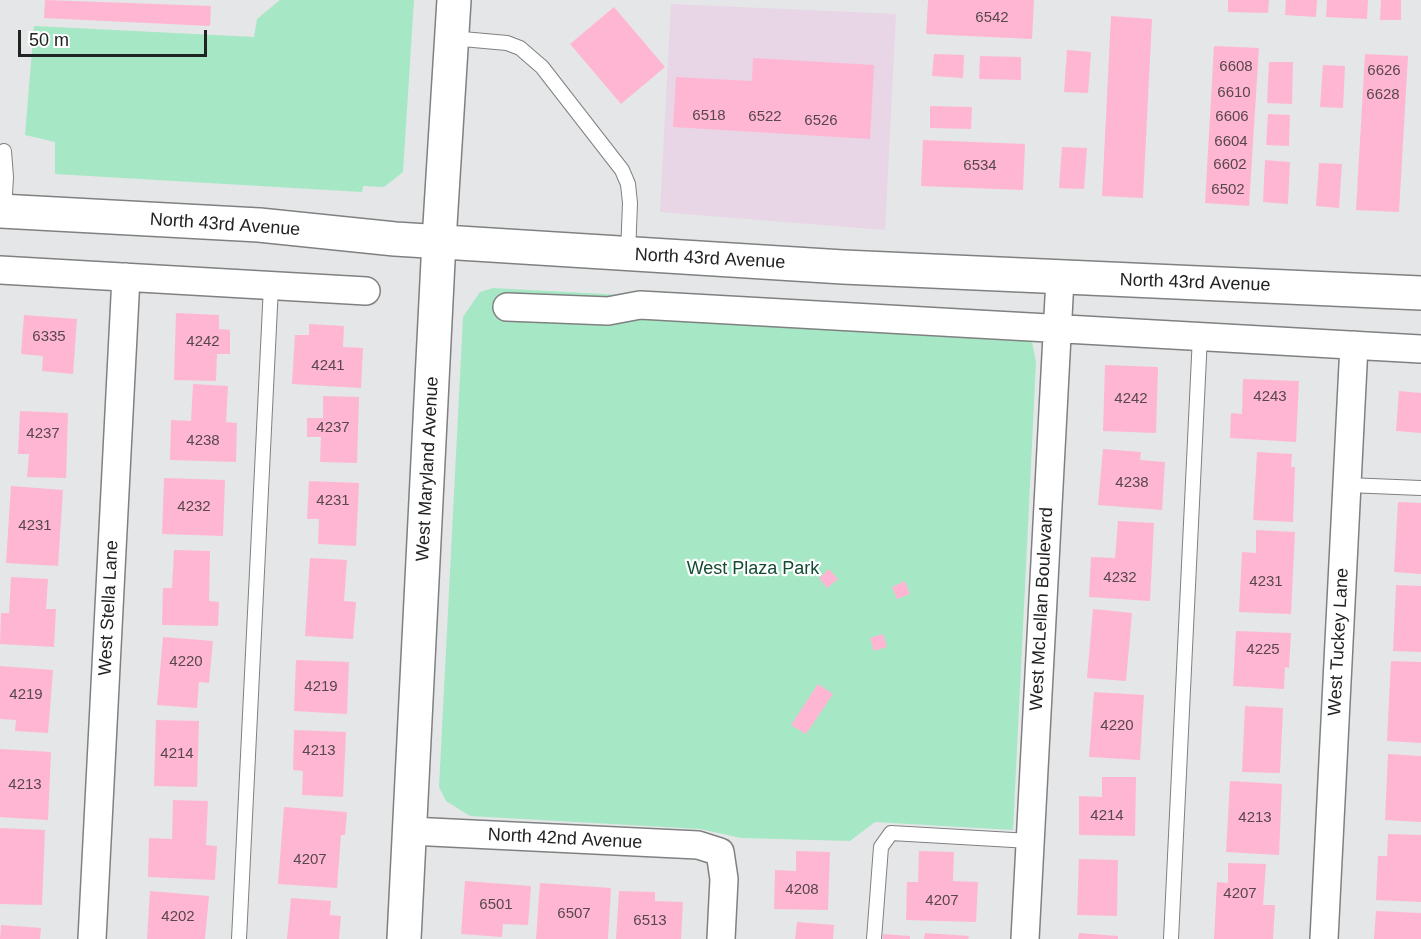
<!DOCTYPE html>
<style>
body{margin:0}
#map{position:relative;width:1421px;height:939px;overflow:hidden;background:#e5e6e7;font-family:Helvetica,sans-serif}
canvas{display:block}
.scale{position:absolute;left:18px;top:30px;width:189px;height:27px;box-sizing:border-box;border:3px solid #212222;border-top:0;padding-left:8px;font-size:18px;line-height:21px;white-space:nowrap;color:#212222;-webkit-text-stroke:4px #fff;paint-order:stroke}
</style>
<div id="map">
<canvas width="1421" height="939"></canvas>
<div class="scale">50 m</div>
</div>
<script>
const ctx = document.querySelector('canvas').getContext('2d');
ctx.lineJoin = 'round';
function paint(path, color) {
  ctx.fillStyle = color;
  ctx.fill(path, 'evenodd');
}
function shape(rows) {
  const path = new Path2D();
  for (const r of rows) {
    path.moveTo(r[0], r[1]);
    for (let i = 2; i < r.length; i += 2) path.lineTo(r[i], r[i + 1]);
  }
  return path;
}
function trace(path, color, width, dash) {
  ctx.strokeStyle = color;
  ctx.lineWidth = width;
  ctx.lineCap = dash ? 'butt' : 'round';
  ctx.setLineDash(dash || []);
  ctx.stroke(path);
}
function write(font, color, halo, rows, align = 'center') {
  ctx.font = font + ' Helvetica,sans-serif';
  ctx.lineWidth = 4.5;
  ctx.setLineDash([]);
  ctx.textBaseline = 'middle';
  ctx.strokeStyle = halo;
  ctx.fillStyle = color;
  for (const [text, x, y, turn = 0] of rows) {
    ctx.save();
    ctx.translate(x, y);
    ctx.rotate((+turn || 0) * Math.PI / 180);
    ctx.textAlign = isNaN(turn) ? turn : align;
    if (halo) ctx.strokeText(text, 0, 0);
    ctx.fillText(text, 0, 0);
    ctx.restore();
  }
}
const commercial = shape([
 [671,4,896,14,885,230,660,212]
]);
const green = shape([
 [280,0,414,0,403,172,384,187,363,186,362,192,55,174,55,142,25,135,34,26,254,37,257,19],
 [493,288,1027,317,1036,362,1013,830,875,822,850,841,741,838,700,829,470,816,446,801,439,787,463,317,480,292]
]);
const building = shape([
 [45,0,211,6,210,26,44,18],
 [928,0,1034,0,1032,39,926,34],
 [1228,0,1269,0,1268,13,1228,12],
 [1286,0,1317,0,1316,17,1285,15],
 [1327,0,1368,0,1367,19,1326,17],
 [1381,0,1401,0,1401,20,1380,20],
 [614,7,665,67,621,104,570,44],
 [1111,16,1152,19,1143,198,1102,196],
 [1214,46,1259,48,1249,206,1205,203],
 [1067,50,1091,52,1088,93,1064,92],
 [934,54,964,55,963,78,932,76],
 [1365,54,1408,56,1399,212,1356,210],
 [980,56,1021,57,1021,80,979,79],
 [753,58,874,65,870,139,673,127,676,77,752,81],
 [1269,62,1293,62,1292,104,1267,103],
 [1323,65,1345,66,1343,108,1320,107],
 [930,106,972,107,971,129,930,128],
 [1268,114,1290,115,1289,146,1266,145],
 [923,140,1025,144,1023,190,921,186],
 [1062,147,1087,148,1084,189,1059,188],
 [1265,160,1290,162,1288,204,1263,202],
 [1319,163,1342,164,1339,208,1316,206],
 [176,313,219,315,219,329,230,330,230,354,217,354,216,381,174,380],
 [24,315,77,319,73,374,42,371,43,356,21,354],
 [309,324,344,326,343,347,363,348,361,388,292,384,295,335,309,335],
 [1105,365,1158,367,1156,433,1103,431],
 [1243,379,1299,381,1296,442,1230,438,1231,413,1242,414],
 [193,384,228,386,226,422,237,423,236,462,170,460,171,420,191,421],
 [1399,391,1421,393,1421,433,1396,431],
 [323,396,359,397,357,463,320,462,321,437,307,437,307,418,323,418],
 [20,411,68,413,66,478,27,477,29,454,18,454],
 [1103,449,1141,452,1140,460,1165,462,1162,510,1098,505],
 [1257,452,1292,454,1291,467,1295,467,1293,522,1253,520],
 [164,478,225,480,223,536,162,534],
 [309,481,359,483,356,546,318,544,319,519,307,519],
 [11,486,63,490,58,566,6,563],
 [1398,502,1421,503,1421,574,1394,572],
 [1118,521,1154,523,1150,601,1089,597,1091,557,1115,558],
 [1256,530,1295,532,1291,614,1239,612,1242,552,1256,553],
 [174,550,210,551,209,601,219,602,218,626,162,625,163,588,172,588],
 [310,558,347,560,344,601,356,602,353,639,305,636],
 [829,569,838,579,827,588,819,578],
 [11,577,48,579,46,609,56,609,54,647,0,644,1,613,9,613],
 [905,581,910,594,897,599,892,587],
 [1396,585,1421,586,1421,652,1393,651],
 [1093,609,1132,613,1126,681,1087,678],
 [1236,631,1291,633,1289,668,1285,667,1284,689,1233,686],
 [883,634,887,647,874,651,870,638],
 [163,637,213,641,209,683,199,682,197,708,157,705],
 [296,660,349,662,347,714,294,711],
 [1391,661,1421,662,1421,743,1387,741],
 [0,666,53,670,48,733,15,731,16,720,0,719],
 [818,684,833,694,806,734,791,725],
 [1094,692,1144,695,1140,760,1089,757],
 [1245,706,1283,708,1280,773,1242,772],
 [156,720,199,721,197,787,154,786],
 [294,730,346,732,343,797,302,795,303,771,293,770],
 [0,749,51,752,48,820,0,817],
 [1388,754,1421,756,1421,822,1385,820],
 [1102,777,1136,777,1135,836,1079,835,1079,796,1102,797],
 [1230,781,1282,784,1279,855,1226,852],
 [173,800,208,801,206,845,217,846,215,880,148,877,149,838,172,839],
 [284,807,347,812,345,835,341,835,337,888,278,884],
 [0,828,45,830,42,905,0,904],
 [1388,834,1421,835,1421,902,1376,900,1378,856,1387,856],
 [796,851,830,852,828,910,774,909,775,870,796,871],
 [919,851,954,852,953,881,978,882,976,922,906,920,907,882,918,882],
 [1079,859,1118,860,1117,916,1077,915],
 [1228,863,1266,864,1263,905,1275,905,1273,939,1214,939,1217,882,1228,883],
 [465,881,531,886,528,925,503,924,502,937,461,934],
 [540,883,611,888,608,939,536,939],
 [150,891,209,896,205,939,147,939],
 [619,891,655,892,655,901,683,902,681,939,616,939],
 [291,898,331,901,330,915,341,916,339,939,287,939],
 [1376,911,1421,913,1421,939,1374,939],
 [797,922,834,925,833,939,795,939],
 [1,925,41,928,40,939,0,939],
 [925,933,969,936,968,939,924,939],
 [1079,933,1118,936,1118,939,1078,939],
 [883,934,910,936,910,939,883,939]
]);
const service = shape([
 [451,38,507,43,520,48,542,67,622,170,628,184,630,203,628,254],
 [4,151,6,177,4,211],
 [1347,485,1421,488],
 [239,939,271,286],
 [874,939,881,847,891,833,1030,841],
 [1171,939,1200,336]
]);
const minor = shape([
 [0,270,366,291],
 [507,307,608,311,640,305,1421,349],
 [410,831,698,845,720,852,724,879,721,939],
 [92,939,126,277],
 [1025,939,1060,279],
 [1324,939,1354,345]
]);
const tertiary = shape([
 [404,939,439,241,454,0]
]);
const secondary = shape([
 [0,211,259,225,395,239,843,267,1421,293]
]);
const numberNames = [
 ["6542",992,18],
 ["6608",1236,67],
 ["6626",1384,71],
 ["6610",1234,93],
 ["6628",1383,95],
 ["6518",709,116],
 ["6522",765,117],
 ["6606",1232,117],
 ["6526",821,121],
 ["6604",1231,142],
 ["6602",1230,165],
 ["6534",980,166],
 ["6502",1228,190],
 ["6335",49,337],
 ["4242",203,342],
 ["4241",328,366],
 ["4243",1270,397],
 ["4242",1131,399],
 ["4237",333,428],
 ["4237",43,434],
 ["4238",203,441],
 ["4238",1132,483],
 ["4231",333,501],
 ["4232",194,507],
 ["4231",35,526],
 ["4232",1120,578],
 ["4231",1266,582],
 ["4225",1263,650],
 ["4220",186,662],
 ["4219",321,687],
 ["4219",26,695],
 ["4220",1117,726],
 ["4213",319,751],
 ["4214",177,754],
 ["4213",25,785],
 ["4214",1107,816],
 ["4213",1255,818],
 ["4207",310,860],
 ["4208",802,890],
 ["4207",1240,894],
 ["4207",942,901],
 ["6501",496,905],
 ["6507",574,914],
 ["4202",178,917],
 ["6513",650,921]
];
const streetNames = [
 ["North 43rd Avenue",225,225,4],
 ["North 43rd Avenue",710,259,3],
 ["North 43rd Avenue",1195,283,2],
 ["West Maryland Avenue",428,469,-87],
 ["West Stella Lane",109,608,-87],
 ["West McLellan Boulevard",1042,609,-87],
 ["West Tuckey Lane",1339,642,-87],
 ["North 42nd Avenue",565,839,3]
];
const parkNames = [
 ["West Plaza Park",753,569]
];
paint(commercial, '#e8d5e6');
paint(green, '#a6e8c5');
paint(building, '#ffb6d2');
trace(service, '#7f8081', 16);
trace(minor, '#7f8081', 30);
trace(tertiary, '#7f8081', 36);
trace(secondary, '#7f8081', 36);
trace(service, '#fff', 14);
trace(minor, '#fff', 27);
trace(tertiary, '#fff', 33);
trace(secondary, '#fff', 33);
write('15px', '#58474e', null, numberNames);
write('18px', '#212222', '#fff', streetNames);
write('18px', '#134c34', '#fff', parkNames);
</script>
